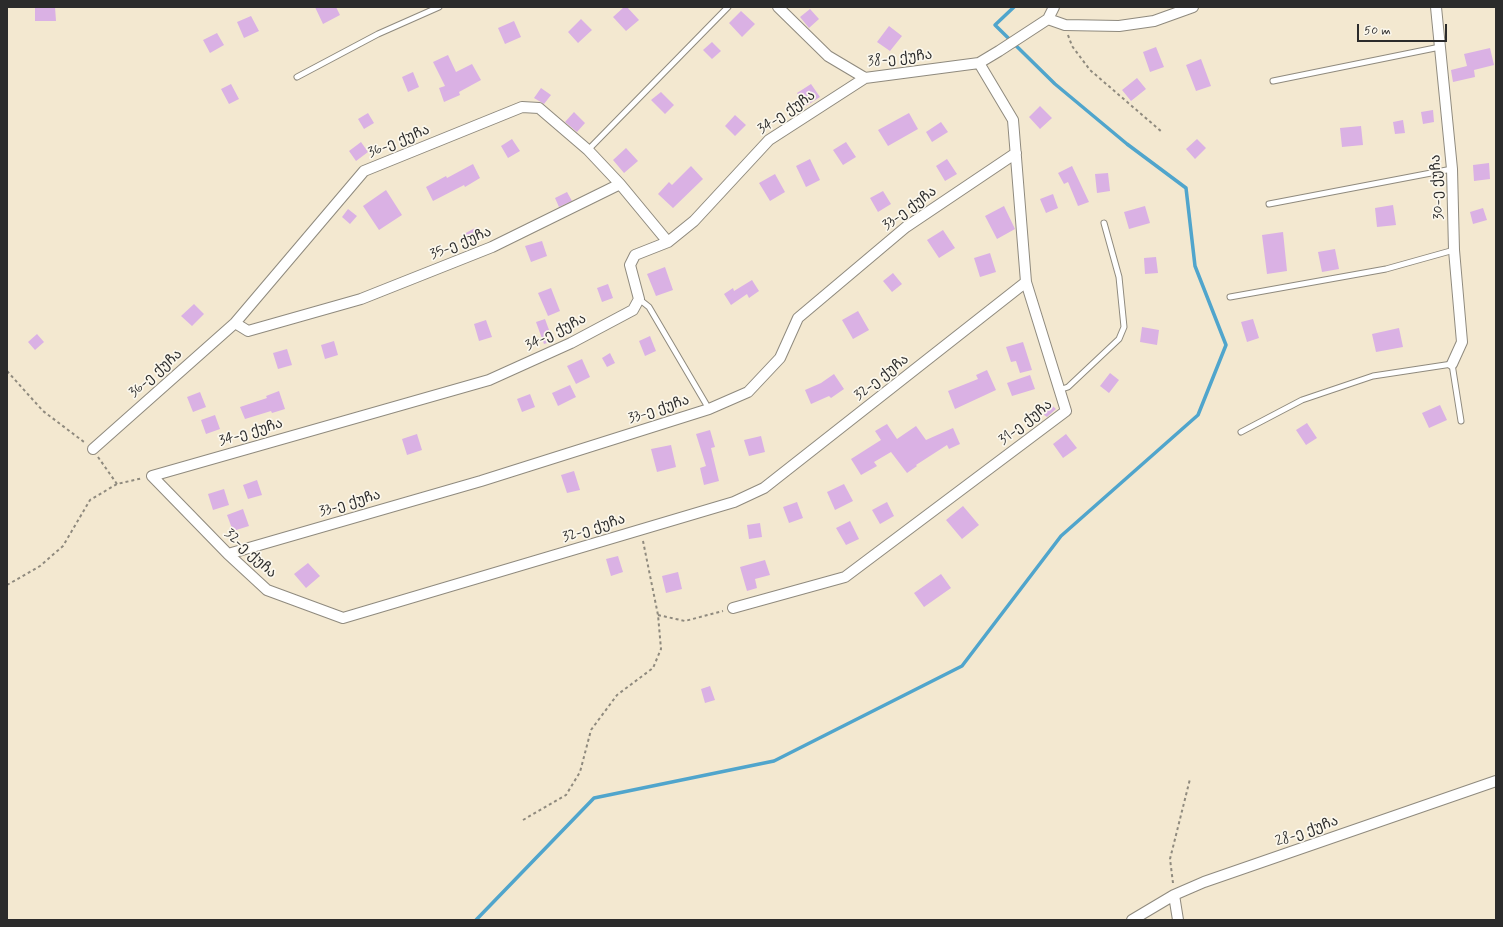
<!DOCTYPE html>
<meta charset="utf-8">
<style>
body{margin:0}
#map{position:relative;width:1503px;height:927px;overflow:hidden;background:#f3e8d0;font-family:Mynerve,sans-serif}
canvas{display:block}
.frame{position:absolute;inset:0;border:8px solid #2b2b2b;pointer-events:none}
.scale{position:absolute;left:1357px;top:24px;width:90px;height:18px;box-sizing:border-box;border:2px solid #2b2b2b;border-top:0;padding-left:5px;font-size:12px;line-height:14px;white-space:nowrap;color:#2b2b2b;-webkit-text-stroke:3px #fbf7ec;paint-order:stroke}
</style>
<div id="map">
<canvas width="1503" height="927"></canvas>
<div class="frame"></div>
<div class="scale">50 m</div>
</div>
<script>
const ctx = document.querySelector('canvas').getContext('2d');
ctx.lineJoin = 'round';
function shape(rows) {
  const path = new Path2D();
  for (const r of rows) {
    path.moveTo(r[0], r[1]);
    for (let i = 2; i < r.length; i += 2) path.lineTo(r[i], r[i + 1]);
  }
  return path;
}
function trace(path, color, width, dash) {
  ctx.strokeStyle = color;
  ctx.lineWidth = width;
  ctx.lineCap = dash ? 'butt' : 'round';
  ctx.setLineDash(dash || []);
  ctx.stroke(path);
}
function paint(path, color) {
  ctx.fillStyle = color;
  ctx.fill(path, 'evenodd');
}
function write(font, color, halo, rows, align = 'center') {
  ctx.font = font + ' Mynerve,"Noto Sans Georgian",sans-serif';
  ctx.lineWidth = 3.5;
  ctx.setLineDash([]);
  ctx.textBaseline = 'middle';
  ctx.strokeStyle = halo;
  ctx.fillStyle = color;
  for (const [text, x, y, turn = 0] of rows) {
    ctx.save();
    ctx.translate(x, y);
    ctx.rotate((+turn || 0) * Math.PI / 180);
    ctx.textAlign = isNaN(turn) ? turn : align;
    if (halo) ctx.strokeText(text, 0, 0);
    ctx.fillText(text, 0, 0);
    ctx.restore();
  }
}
const stream = shape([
 [476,920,594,798,774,761,962,666,1061,536,1198,415,1226,345,1195,266,1186,188,1127,144,1055,84,995,25,1014,7]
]);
const building = shape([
 [35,7,55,7,56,21,35,21],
 [315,7,336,7,340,15,323,24],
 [624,7,627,7,639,20,626,31,613,17],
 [810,9,819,19,809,28,800,17],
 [741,11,755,24,742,37,729,23],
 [251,16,259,31,244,38,237,22],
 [581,19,592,30,578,43,568,32],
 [514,21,521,37,505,44,498,28],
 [889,26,902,36,890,51,877,42],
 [217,33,224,45,210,53,203,40],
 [712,42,721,51,712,59,703,50],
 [1156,47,1164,67,1150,72,1143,52],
 [1490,48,1494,65,1474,70,1475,77,1453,82,1451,70,1467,66,1464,54],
 [448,55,456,72,472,64,481,80,459,92,460,95,444,102,439,88,445,86,433,62],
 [1201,59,1211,86,1196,91,1186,65],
 [413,72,419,87,408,92,402,77],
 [1137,78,1146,89,1131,101,1122,90],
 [231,84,239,99,229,104,221,89],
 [811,84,820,97,806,106,797,93],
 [541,88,551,95,544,104,534,98],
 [661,92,674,105,665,114,651,100],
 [1040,106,1052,118,1040,129,1029,117],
 [1433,110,1434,122,1423,124,1421,112],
 [574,112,585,123,577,132,565,122],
 [368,113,374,123,364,129,358,119],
 [909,113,918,129,888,146,878,130],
 [735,115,746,125,735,136,725,126],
 [1403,120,1405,133,1395,134,1393,122],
 [941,122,948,132,932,142,926,132],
 [1361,126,1363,145,1342,147,1340,128],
 [512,139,520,151,508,158,501,146],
 [1197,139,1206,148,1195,159,1186,149],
 [361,142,368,152,356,161,349,151],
 [846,142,856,157,843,165,833,150],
 [626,148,638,161,624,173,613,160],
 [810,159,820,180,806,187,796,166],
 [947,159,957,174,945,181,936,166],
 [1489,163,1490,179,1474,181,1473,165],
 [473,164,480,178,465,187,464,185,433,201,426,187,446,176,447,178],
 [691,166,703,179,673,208,658,194,669,182,672,185],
 [1072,166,1089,202,1078,206,1068,182,1064,184,1058,173],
 [1108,173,1110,191,1097,193,1095,174],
 [775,174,785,192,770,201,759,183],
 [386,190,402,215,379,230,363,206],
 [883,191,891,204,878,212,870,198],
 [567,192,572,201,559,207,555,198],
 [1053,194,1058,208,1046,213,1040,199],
 [1393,205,1396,225,1377,227,1375,208],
 [1004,206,1015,229,997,239,985,216],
 [1145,206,1150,223,1129,229,1124,212],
 [1483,208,1487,220,1473,224,1470,212],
 [348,209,357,216,350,224,342,217],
 [477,227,483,238,468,246,462,235],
 [943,230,955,248,939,258,927,240],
 [1283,232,1287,271,1267,274,1262,235],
 [542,241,547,256,531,262,525,246],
 [1335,249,1339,269,1322,272,1318,252],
 [990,253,996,272,980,277,974,258],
 [1156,257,1158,273,1145,274,1144,258],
 [665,267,673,290,656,296,647,274],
 [893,273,902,284,892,292,883,281],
 [752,280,759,291,749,298,747,294,731,305,724,294,733,288,734,291],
 [608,284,613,298,602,302,597,288],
 [551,288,560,311,548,316,538,293],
 [194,304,204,314,192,326,181,316],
 [858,311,869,330,853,339,842,320],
 [545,319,553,341,544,344,536,322],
 [1253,319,1259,338,1247,342,1241,322],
 [486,320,492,337,479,341,474,324],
 [1142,327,1159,330,1157,345,1140,342],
 [1399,328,1403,347,1376,352,1372,334],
 [37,334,44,342,35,350,28,342],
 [650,336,656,351,645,356,639,341],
 [334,341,338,355,325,359,321,345],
 [1023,342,1032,370,1020,373,1016,361,1011,362,1006,347],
 [287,349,292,365,278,369,273,353],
 [610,353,615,363,607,367,602,358],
 [582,359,590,377,576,384,567,366],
 [987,370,996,390,955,409,948,391,978,379,976,375],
 [1110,373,1119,380,1109,393,1100,386],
 [834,374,844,389,831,398,829,396,811,404,805,390,821,383],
 [1030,375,1035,389,1012,396,1007,383],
 [570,385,576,397,558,406,552,393],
 [279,391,285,409,272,413,271,411,245,419,240,407,267,398,266,396],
 [200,392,206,407,193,412,187,397],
 [530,394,535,407,522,412,517,399],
 [1048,402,1056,409,1047,417,1040,412],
 [1440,405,1447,420,1429,428,1422,413],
 [215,415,220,429,206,434,201,420],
 [1307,423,1317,438,1306,445,1296,430],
 [887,424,897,439,916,426,926,440,953,428,960,444,949,449,947,445,916,465,917,466,907,473,891,452,874,462,877,466,861,475,851,459,881,440,875,431],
 [710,430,715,447,711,448,719,481,704,485,700,468,706,466,696,434],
 [417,434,422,450,407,455,402,439],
 [1066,434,1077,448,1063,458,1053,444],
 [761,436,765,452,749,456,744,440],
 [671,445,676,467,657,472,651,449],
 [574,471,580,490,567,493,561,475],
 [257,480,262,495,248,499,243,485],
 [844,484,853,501,835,510,827,492],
 [224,489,229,505,213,510,208,494],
 [797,502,803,518,789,523,783,507],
 [887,502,894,516,880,524,872,510],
 [963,506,979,525,962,539,946,520],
 [243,509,249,526,233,531,227,515],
 [850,521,859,539,846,545,836,528],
 [760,523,762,537,749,539,747,525],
 [618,556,623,572,611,576,606,559],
 [765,560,770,575,755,579,757,588,747,591,740,567],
 [308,563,320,576,306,588,294,574],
 [678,572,682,589,666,593,662,576],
 [941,574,951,588,924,607,914,593],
 [710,686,715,700,705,703,701,689]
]);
const path = shape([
 [1068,35,1072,46,1090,70,1162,132],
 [7,371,43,411,84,442],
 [98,457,117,484],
 [7,585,40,566,63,546,90,500,117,484,143,478],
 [658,615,685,621,723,611],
 [523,820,566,795,580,772,591,730,617,695,653,668,661,649,658,615,643,541],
 [1173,883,1170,859,1190,779]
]);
const service = shape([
 [297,77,378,34,439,7],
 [1273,81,1440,47],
 [588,150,728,7],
 [1269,204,1452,169],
 [1230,297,1386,269,1454,250],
 [639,299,649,307,709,409],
 [1059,390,1068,387,1119,339,1124,327,1119,277,1104,223],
 [1241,432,1302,400,1373,376,1452,364,1461,421]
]);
const minor = shape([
 [778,7,828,56,865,78,979,63,999,51,1048,19,1054,7],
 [1436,7,1452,169,1454,250,1462,342,1452,364],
 [1048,19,1065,25,1119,26,1154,21,1193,7],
 [865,78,769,140,694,221,668,242,635,255,630,265,639,299,633,310,571,343,489,380,152,476,228,554,267,590,343,618,734,502,764,488,1026,282],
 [235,323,248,331,361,299,492,247,620,184,668,242],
 [93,449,235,323,364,171,522,107,539,108,588,150,620,184],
 [228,554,481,481,709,409,748,392,780,358,798,318,906,227,1016,153],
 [733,608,845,577,1066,411,1026,282,1013,120,979,63],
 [1174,895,1178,920],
 [1132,920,1174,895,1204,882,1496,781]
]);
const streetNames = [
 ["38-ე ქუჩა",900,59,-6],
 ["34-ე ქუჩა",787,113,-34],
 ["36-ე ქუჩა",399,142,-22],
 ["30-ე ქუჩა",1438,187,-93],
 ["33-ე ქუჩა",910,209,-36],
 ["35-ე ქუჩა",461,244,-22],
 ["34-ე ქუჩა",556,333,-26],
 ["36-ე ქუჩა",156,374,-41],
 ["32-ე ქუჩა",882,378,-38],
 ["33-ე ქუჩა",659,410,-18],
 ["31-ე ქუჩა",1026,423,-38],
 ["34-ე ქუჩა",251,433,-16],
 ["33-ე ქუჩა",350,504,-16],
 ["32-ე ქუჩა",594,529,-17],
 ["32-ე ქუჩა",250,554,43],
 ["28-ე ქუჩა",1307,832,-19]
];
trace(stream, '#50a5cc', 3.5);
paint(building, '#dab1e4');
trace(service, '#8f8a7e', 7);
trace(minor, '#8f8a7e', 12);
trace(path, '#8f8a7e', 2, [3, 3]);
trace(service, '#fff', 5);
trace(minor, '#fff', 10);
write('14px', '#2b2b2b', '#fbf7ec', streetNames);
</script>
